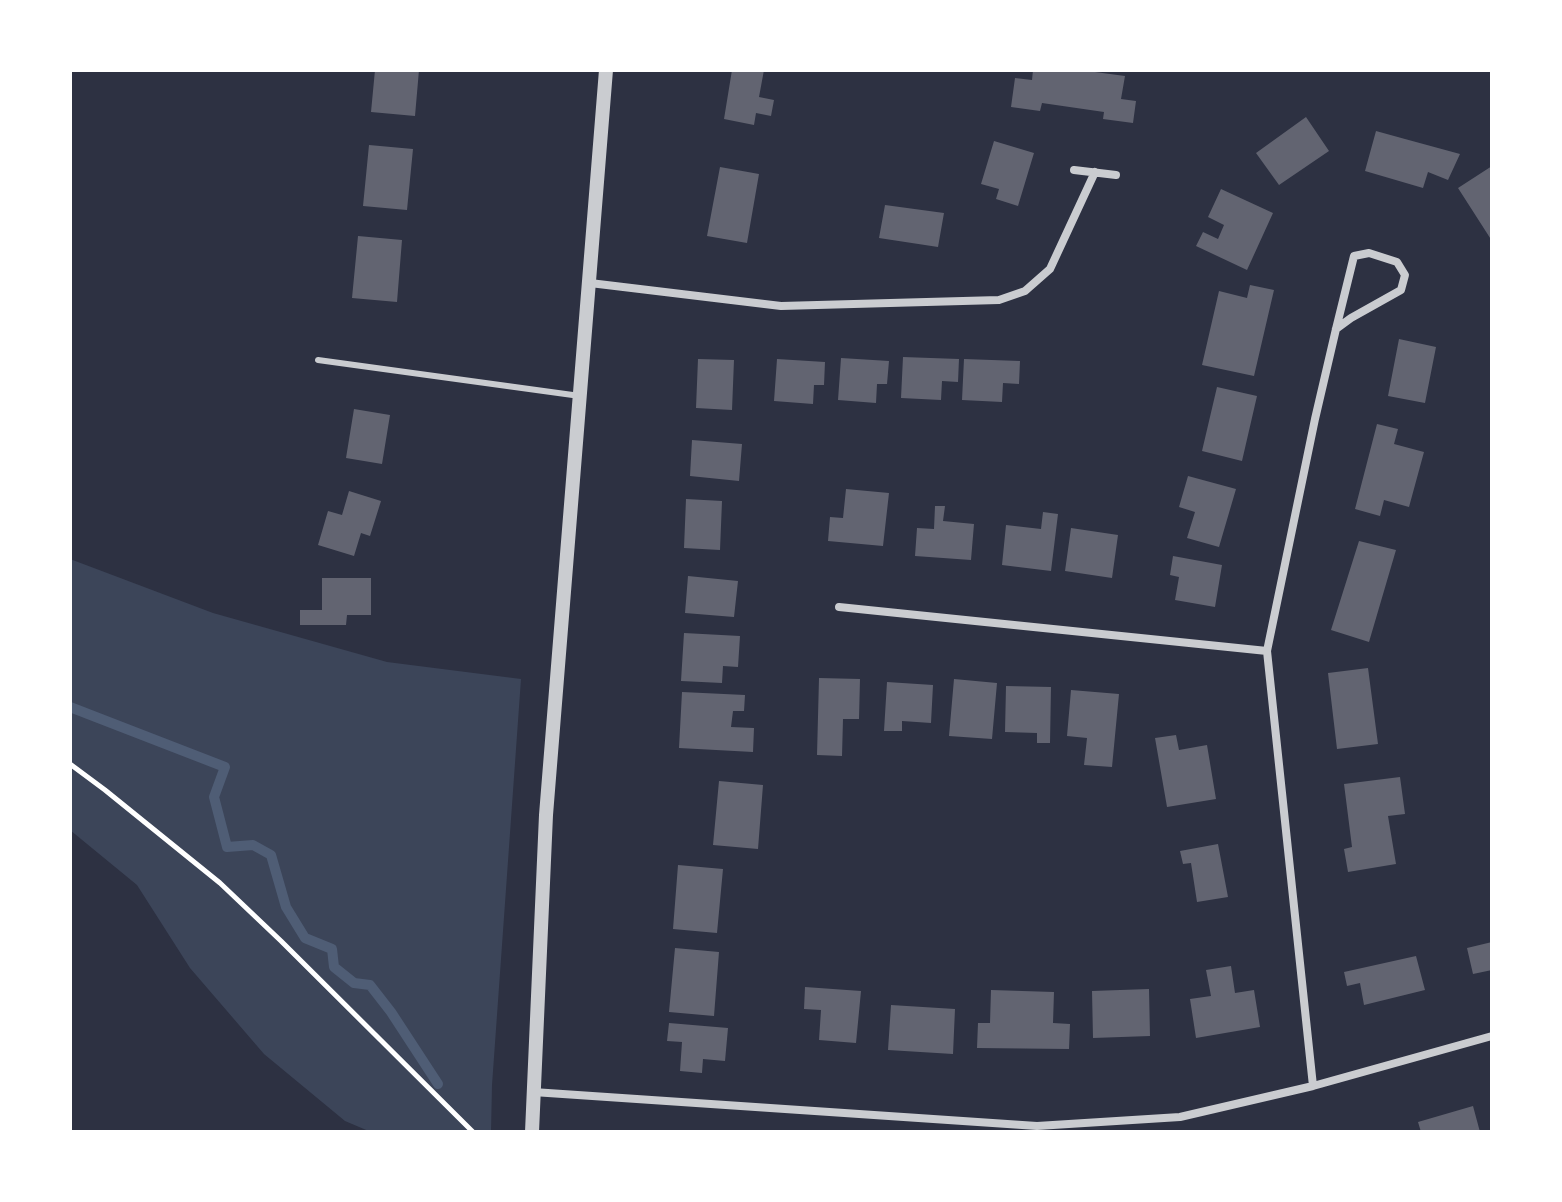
<!DOCTYPE html>
<style>
body{margin:0}
#map{position:relative;width:1562px;height:1202px;overflow:hidden;background:#2d3142;font-family:Raleway,sans-serif}
canvas{display:block}
.frame{position:absolute;inset:0;border:72px solid #fff;pointer-events:none}
</style>
<div id="map">
<canvas width="1562" height="1202"></canvas>
<div class="frame"></div>
</div>
<script>
const ctx = document.querySelector('canvas').getContext('2d');
ctx.lineJoin = 'round';
function paint(path, color) {
  ctx.fillStyle = color;
  ctx.fill(path, 'evenodd');
}
function shape(rows) {
  const path = new Path2D();
  for (const r of rows) {
    path.moveTo(r[0], r[1]);
    for (let i = 2; i < r.length; i += 2) path.lineTo(r[i], r[i + 1]);
  }
  return path;
}
function trace(path, color, width, dash) {
  ctx.strokeStyle = color;
  ctx.lineWidth = width;
  ctx.lineCap = dash ? 'butt' : 'round';
  ctx.setLineDash(dash || []);
  ctx.stroke(path);
}
const green = shape([
 [70,559,213,613,387,662,521,679,492,1085,491,1132,371,1132,345,1121,264,1054,190,968,137,885,70,830]
]);
const stream = shape([
 [70,707,225,767,214,797,227,847,253,845,271,855,286,907,305,938,332,949,334,967,354,983,370,985,391,1012,438,1084]
]);
const building = shape([
 [375,70,419,70,415,116,371,112],
 [732,70,764,70,759,97,774,100,771,116,756,113,754,125,724,119],
 [1033,70,1080,70,1125,76,1121,99,1136,101,1133,123,1103,119,1104,112,1042,103,1040,111,1011,107,1015,78,1032,80],
 [1306,117,1329,151,1279,185,1256,153],
 [1376,131,1405,139,1460,154,1448,180,1428,172,1423,188,1365,171],
 [994,141,1034,153,1018,206,996,199,999,189,981,184],
 [369,145,413,149,407,210,363,206],
 [1492,166,1492,241,1458,188],
 [720,167,759,174,747,243,707,236],
 [1221,189,1273,213,1247,270,1196,246,1203,232,1218,239,1224,225,1208,217],
 [885,205,944,213,938,247,879,238],
 [358,236,402,240,397,302,352,298],
 [1250,285,1274,290,1254,376,1202,365,1219,291,1247,298],
 [1399,339,1436,347,1425,403,1388,396],
 [903,357,959,359,958,382,942,381,941,400,901,398],
 [841,358,889,361,887,384,877,384,876,403,838,400],
 [698,359,734,360,732,410,696,408],
 [777,359,825,362,824,385,814,385,813,404,774,401],
 [964,359,1020,361,1019,384,1003,383,1002,402,962,400],
 [1217,387,1257,396,1242,461,1202,451],
 [354,409,390,415,382,464,346,458],
 [1377,424,1398,429,1394,444,1424,452,1409,507,1384,500,1380,516,1355,509],
 [692,440,742,444,739,481,690,476],
 [1188,476,1236,489,1219,547,1187,538,1195,512,1179,507],
 [846,489,889,493,883,546,828,541,830,517,843,518],
 [349,491,381,501,370,536,361,533,354,556,318,545,328,511,342,515],
 [686,499,722,501,720,550,684,548],
 [935,506,945,506,943,521,974,524,971,560,915,556,917,528,934,529],
 [1043,512,1058,514,1051,571,1002,565,1006,525,1041,529],
 [1071,528,1118,535,1112,578,1065,571],
 [1359,541,1396,550,1369,642,1331,630],
 [1173,556,1222,565,1215,607,1175,600,1179,577,1170,575],
 [688,576,738,581,734,617,685,613],
 [322,578,371,578,371,615,347,615,346,625,300,625,300,610,322,610],
 [684,633,740,636,738,667,723,666,722,683,681,681],
 [1368,668,1378,744,1337,749,1328,673],
 [819,678,860,679,859,719,843,719,842,756,817,755],
 [954,679,997,683,992,739,949,736],
 [887,682,933,685,931,723,902,721,902,731,884,731],
 [1006,686,1051,687,1050,743,1037,743,1037,733,1005,732],
 [1071,690,1119,694,1112,767,1084,765,1087,738,1067,736],
 [682,692,745,695,744,711,733,711,731,727,754,728,753,752,679,748],
 [1176,735,1179,750,1207,745,1216,799,1167,807,1155,738],
 [1400,777,1405,814,1388,816,1396,864,1348,872,1344,849,1352,847,1344,784],
 [719,781,763,785,758,849,713,845],
 [1218,844,1228,897,1197,902,1191,863,1183,864,1180,851],
 [678,865,723,869,717,933,673,929],
 [1492,942,1492,970,1473,974,1467,948],
 [675,948,719,952,714,1016,669,1012],
 [1416,956,1425,990,1364,1005,1360,983,1347,986,1344,972],
 [1231,966,1235,993,1254,990,1260,1027,1196,1038,1190,999,1211,996,1206,970],
 [805,987,861,991,856,1043,819,1040,821,1010,804,1009],
 [1149,989,1150,1036,1093,1038,1092,991],
 [991,990,1054,992,1053,1023,1070,1024,1069,1049,977,1048,978,1023,990,1023],
 [891,1005,955,1009,953,1054,888,1050],
 [669,1023,728,1028,725,1061,703,1059,702,1073,680,1071,682,1042,667,1041],
 [1473,1106,1480,1132,1421,1132,1418,1122]
]);
const path = shape([
 [70,764,105,790,220,883,281,941,473,1132]
]);
const service = shape([
 [318,360,580,396]
]);
const minor = shape([
 [1074,170,1116,175],
 [590,283,781,306,999,300,1025,291,1050,269,1095,172],
 [839,607,1267,651],
 [1313,1086,1267,651,1315,419,1336,329,1354,256,1369,253,1397,262,1405,275,1401,290,1351,318,1336,329],
 [533,1092,1037,1126,1180,1117,1313,1086,1492,1036]
]);
const tertiary = shape([
 [532,1132,546,815,606,70]
]);
paint(green, '#3c4559');
trace(stream, '#4f5d75', 10);
paint(building, '#626471');
trace(path, '#fff', 5);
trace(service, '#caccd0', 6);
trace(minor, '#caccd0', 8);
trace(tertiary, '#caccd0', 14);
</script>
